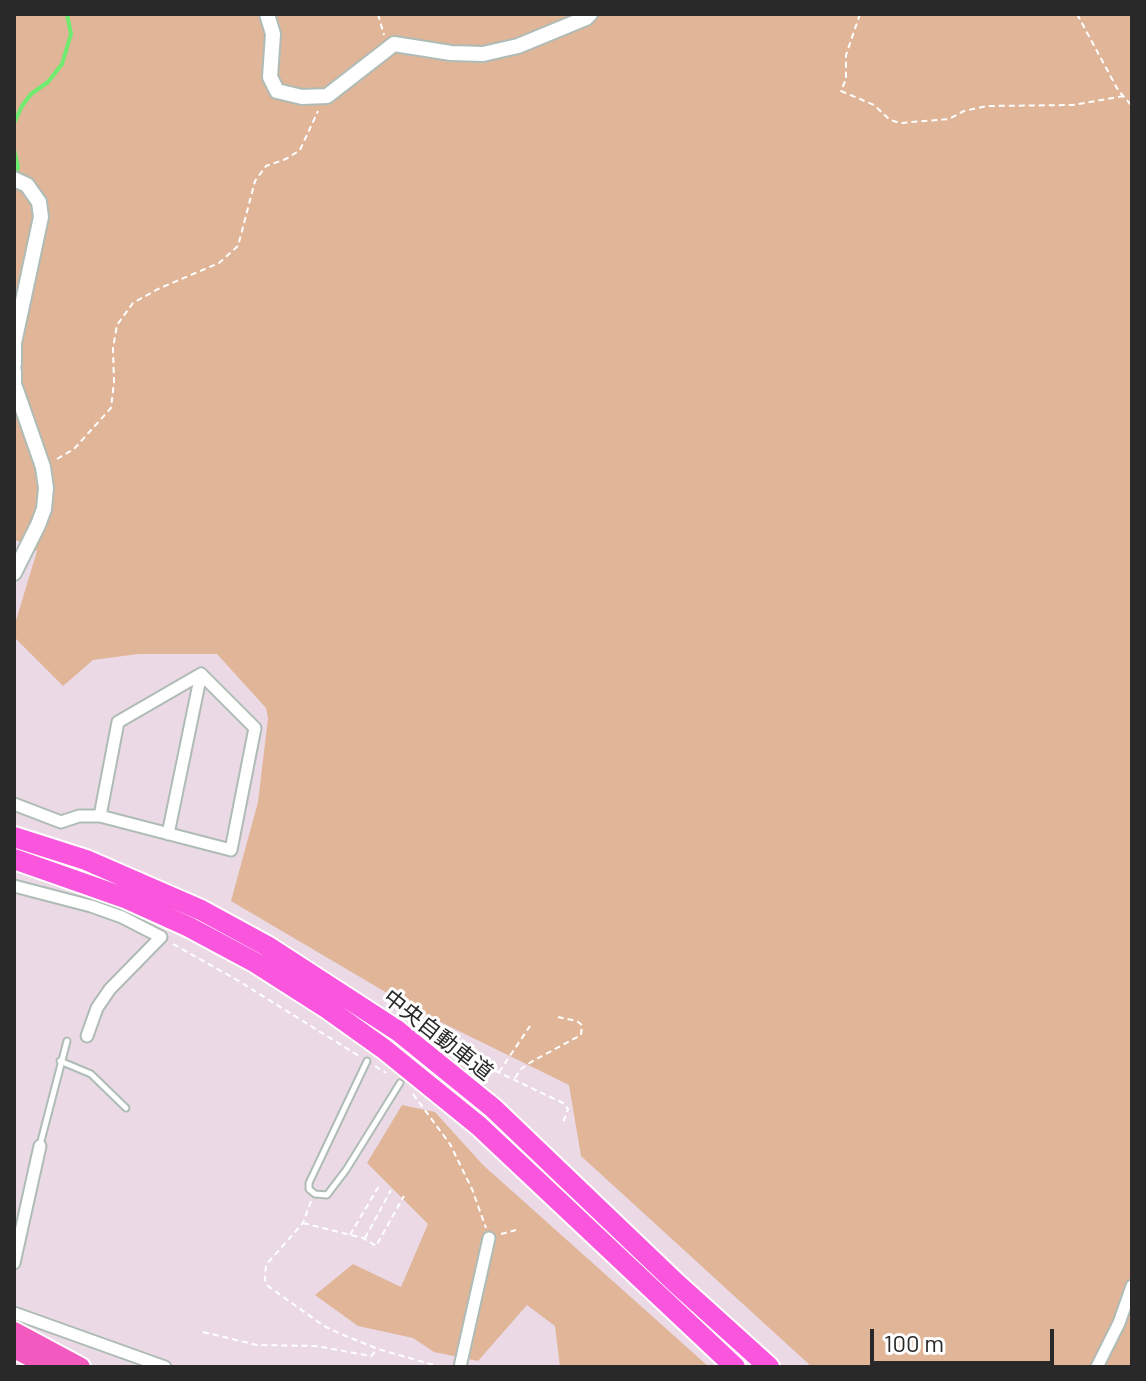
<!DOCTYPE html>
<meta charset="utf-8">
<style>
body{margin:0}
#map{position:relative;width:1146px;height:1381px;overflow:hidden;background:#ebdae6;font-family:Barlow,sans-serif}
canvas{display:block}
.frame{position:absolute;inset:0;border:16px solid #292929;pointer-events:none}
.scale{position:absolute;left:870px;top:1329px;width:184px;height:36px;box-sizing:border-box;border:4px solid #292929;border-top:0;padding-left:10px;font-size:24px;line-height:28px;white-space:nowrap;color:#292929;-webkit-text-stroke:6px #fff;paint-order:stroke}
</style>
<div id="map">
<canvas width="1146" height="1381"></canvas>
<div class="frame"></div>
<div class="scale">100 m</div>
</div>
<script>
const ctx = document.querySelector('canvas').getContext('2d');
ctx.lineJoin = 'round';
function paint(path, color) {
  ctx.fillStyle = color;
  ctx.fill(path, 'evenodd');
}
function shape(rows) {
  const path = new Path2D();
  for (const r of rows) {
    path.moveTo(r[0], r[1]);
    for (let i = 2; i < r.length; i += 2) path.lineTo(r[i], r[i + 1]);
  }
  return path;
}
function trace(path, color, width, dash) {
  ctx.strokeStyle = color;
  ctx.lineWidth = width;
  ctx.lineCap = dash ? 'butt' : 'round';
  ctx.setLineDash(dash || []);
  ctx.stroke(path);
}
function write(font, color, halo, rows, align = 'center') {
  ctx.font = font + ' Barlow,"Noto Sans JP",sans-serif';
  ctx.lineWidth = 6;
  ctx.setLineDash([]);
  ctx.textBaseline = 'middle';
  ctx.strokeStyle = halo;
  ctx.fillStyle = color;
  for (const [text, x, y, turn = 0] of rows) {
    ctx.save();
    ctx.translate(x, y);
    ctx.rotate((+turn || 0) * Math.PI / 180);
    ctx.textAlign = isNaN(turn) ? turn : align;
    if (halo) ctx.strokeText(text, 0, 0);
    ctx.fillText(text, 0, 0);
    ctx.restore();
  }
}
const green = shape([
 [14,14,1132,14,1132,1367,812,1367,581,1156,569,1085,416,1010,231,901,258,802,268,718,266,708,217,654,138,654,93,660,63,686,14,637,14,627,37,551,14,539],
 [402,1105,435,1112,483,1165,709,1367,560,1367,555,1326,527,1305,478,1361,434,1352,413,1338,358,1326,315,1295,353,1264,401,1287,428,1224,367,1163]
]);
const stream = shape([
 [14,123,22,106,31,94,48,82,62,64,71,34,67,14],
 [14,150,18,166,16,175]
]);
const path = shape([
 [378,14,384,35],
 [860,14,846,55,846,79,841,91,874,105,890,120,900,123,949,119,964,111,987,106,1073,105,1124,96],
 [1077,14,1118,90,1132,106],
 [57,459,74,449,111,408,114,382,113,348,117,325,133,303,158,289,219,263,238,246,255,181,266,166,286,159,300,150,318,111],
 [173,944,237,980,359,1056],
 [469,1056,487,1067,563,1103,568,1109,563,1123],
 [375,1066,386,1073],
 [499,1072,530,1026],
 [515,1078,521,1069,531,1062,581,1035,582,1025,577,1021,558,1017],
 [413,1094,450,1144,472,1189,486,1228],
 [311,1201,303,1223,266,1265,265,1280,268,1286,324,1326,341,1334,378,1349,441,1367],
 [303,1223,363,1238,376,1246,404,1196],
 [501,1234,516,1230],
 [350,1235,380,1184],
 [365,1238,391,1190],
 [203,1332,257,1345,316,1346,371,1356,377,1350]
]);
const service = shape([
 [60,1061,91,1074,126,1108],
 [367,1061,309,1183,309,1189,315,1194,327,1195,346,1170,400,1083],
 [40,1145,67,1041]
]);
const minor = shape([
 [14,804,61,822,79,816,100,816,118,722,201,674,255,728,231,850,100,816],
 [168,834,201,674],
 [14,886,91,906,122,917,161,937,110,989,97,1008,87,1036],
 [14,1263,40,1146],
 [14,1313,165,1367],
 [460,1367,489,1238],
 [1097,1367,1119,1323,1132,1286]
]);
const tertiary = shape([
 [267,14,273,34,270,77,277,91,302,97,327,96,394,44,451,53,483,54,518,46,586,18,590,14],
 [14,179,27,185,39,202,41,217,14,343,14,364],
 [14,371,14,384,43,467,46,488,44,509,38,525,14,573]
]);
const trunk = shape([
 [14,1331,81,1367],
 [14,1349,49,1367]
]);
const motorway = shape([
 [14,837,86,860,201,910,267,946,398,1031,493,1108,676,1283,769,1367],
 [14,859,125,898,189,927,256,963,328,1009,384,1049,479,1126,735,1367]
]);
const streetNames = [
 ["中央自動車道",438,1035,38]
];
paint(green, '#e0b598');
trace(stream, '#6feb70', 4);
trace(service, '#afbcb6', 9);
trace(minor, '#afbcb6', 15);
trace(tertiary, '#afbcb6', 18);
trace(trunk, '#fff', 22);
trace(motorway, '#fff', 24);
trace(path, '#fff', 2, [6, 4]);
trace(service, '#fff', 5);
trace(minor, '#fff', 11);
trace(tertiary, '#fff', 14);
trace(trunk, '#f35ac0', 18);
trace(motorway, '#fa56dd', 20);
write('22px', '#292929', '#fff', streetNames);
</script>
